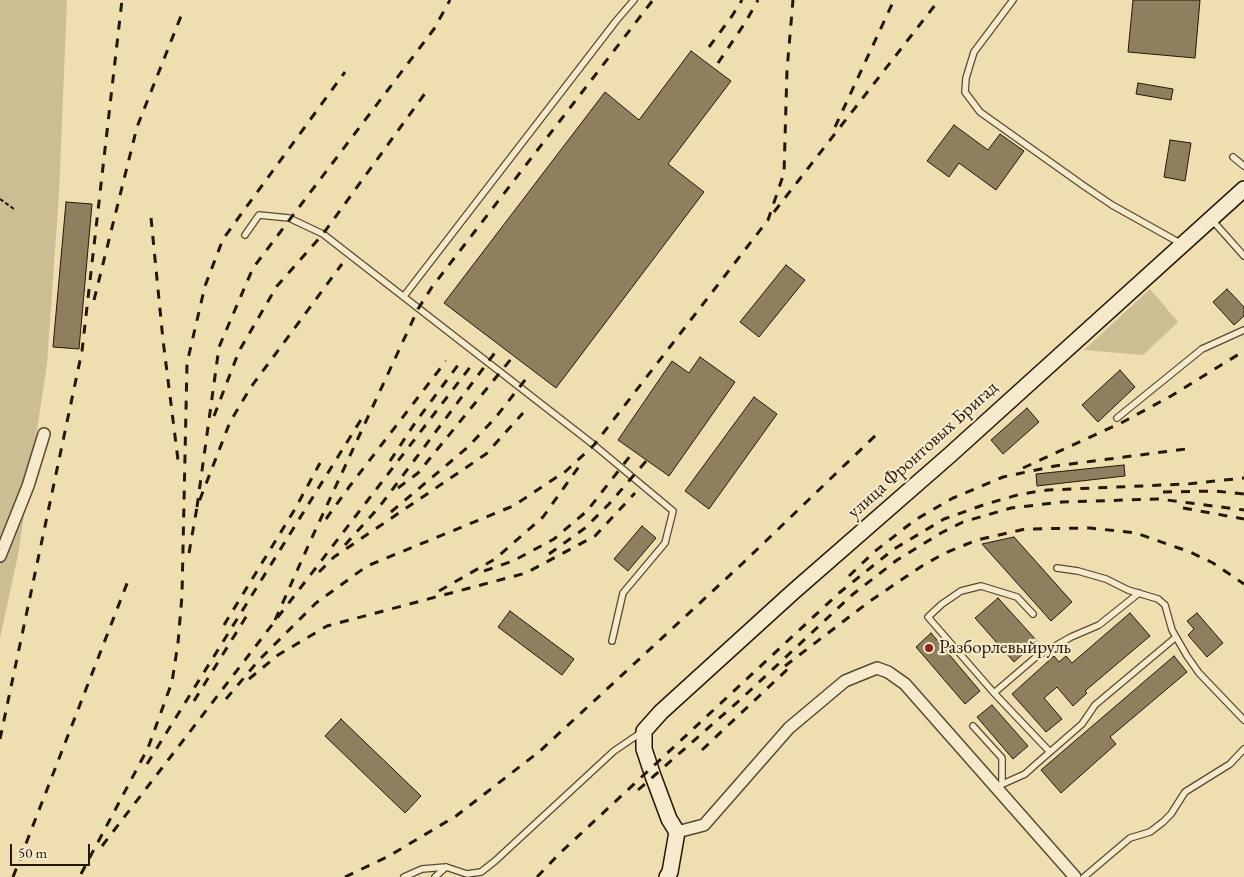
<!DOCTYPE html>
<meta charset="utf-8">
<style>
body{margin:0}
#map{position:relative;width:1244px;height:877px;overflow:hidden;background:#efdfb0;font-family:"EB Garamond",serif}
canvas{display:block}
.scale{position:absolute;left:10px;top:844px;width:80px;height:22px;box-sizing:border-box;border:2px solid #241808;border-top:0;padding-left:6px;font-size:15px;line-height:18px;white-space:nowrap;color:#241808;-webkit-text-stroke:4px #f5eacc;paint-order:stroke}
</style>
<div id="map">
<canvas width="1244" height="877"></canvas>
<div class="scale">50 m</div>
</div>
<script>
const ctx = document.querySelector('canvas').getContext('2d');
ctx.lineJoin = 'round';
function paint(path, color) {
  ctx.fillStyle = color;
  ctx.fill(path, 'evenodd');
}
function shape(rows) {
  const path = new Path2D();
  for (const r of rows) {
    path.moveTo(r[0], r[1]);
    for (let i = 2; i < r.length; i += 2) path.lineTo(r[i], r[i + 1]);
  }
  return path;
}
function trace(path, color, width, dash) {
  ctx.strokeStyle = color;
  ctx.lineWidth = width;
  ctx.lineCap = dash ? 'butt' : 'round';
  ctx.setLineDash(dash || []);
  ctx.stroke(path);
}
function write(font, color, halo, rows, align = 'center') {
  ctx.font = font + ' "EB Garamond",serif';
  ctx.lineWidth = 4.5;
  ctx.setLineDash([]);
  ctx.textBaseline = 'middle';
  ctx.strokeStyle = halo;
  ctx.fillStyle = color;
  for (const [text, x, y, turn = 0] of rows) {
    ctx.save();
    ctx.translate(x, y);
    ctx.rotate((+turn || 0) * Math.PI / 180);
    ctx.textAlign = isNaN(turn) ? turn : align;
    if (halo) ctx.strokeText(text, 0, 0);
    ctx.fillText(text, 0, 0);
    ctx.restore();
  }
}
const green = shape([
 [0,0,67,0,59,194,47,364,18,555,0,638],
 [1150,289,1178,322,1143,355,1084,350]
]);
const building = shape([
 [1133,0,1200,0,1195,58,1128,52,1133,0],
 [691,51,731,81,668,164,704,192,556,388,444,303,605,92,639,120,691,51],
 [1138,83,1173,89,1171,100,1136,94,1138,83],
 [954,125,988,150,1000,134,1024,151,996,190,959,163,949,177,927,161,954,125],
 [1170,140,1191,143,1185,181,1164,177,1170,140],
 [66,202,92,204,79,349,53,347,66,202],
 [786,265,805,280,759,337,740,322,786,265],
 [1227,289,1244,307,1244,316,1234,325,1213,302,1227,289],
 [700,357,735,382,669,476,618,440,672,361,689,373,700,357],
 [1120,370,1135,387,1098,422,1082,405,1120,370],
 [754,397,777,414,709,509,685,491,754,397],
 [1027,408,1039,422,1003,454,991,440,1027,408],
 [1124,465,1125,476,1037,486,1036,474,1124,465],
 [642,526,656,538,628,571,614,559,642,526],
 [1014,537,1072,602,1051,621,982,544,1014,537],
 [998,598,1037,641,1014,662,975,618,998,598],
 [510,611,574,659,562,675,498,627,510,611],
 [1130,613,1150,636,1085,691,1087,693,1073,706,1057,687,1044,698,1062,719,1046,732,1012,694,1054,656,1059,662,1066,656,1072,663,1130,613],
 [1197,613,1223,643,1207,657,1188,635,1194,629,1187,621,1197,613],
 [931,633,980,691,965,704,916,647,931,633],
 [1174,656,1187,672,1110,737,1116,744,1061,793,1041,770,1174,656],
 [992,705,1028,746,1013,759,977,717,992,705],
 [341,719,421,796,405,813,325,736,341,719]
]);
const path = shape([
 [0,199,14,209]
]);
const service = shape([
 [1013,0,974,52,966,78,965,92,980,112,1084,186,1112,205,1180,243],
 [1233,157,1244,166],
 [1212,220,1244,256],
 [245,235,259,215,289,218,323,234,594,445,673,511,665,543,623,593,612,641],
 [404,296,616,21,634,0],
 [1117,418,1202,349,1244,330],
 [1057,568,1078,571,1106,579,1128,590,1158,599,1165,605,1172,630,1187,656,1199,673,1244,720],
 [1033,614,1017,597,981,586,961,591,942,604,928,617,994,693,1050,752],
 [994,693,1036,657,1071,637,1099,625,1139,593],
 [973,726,1002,758,1002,784],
 [996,787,1025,774,1035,765,1082,724,1095,705,1176,637],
 [404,877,422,869,446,867,467,874,481,872,495,861,614,751,642,732],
 [435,877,446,867],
 [1084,877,1130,838,1150,832,1163,822,1171,814,1185,792,1230,764,1244,749]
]);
const minor = shape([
 [0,556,28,486,44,434],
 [677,832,704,825,789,728,845,681,877,668,888,672,905,684,1075,877]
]);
const secondary = shape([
 [667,877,670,872,677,832,669,819,653,776,644,749,644,731,661,712,793,592,951,454,1244,189]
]);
const rail = shape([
 [709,47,732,16,742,0],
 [718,63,745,23,758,0],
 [835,127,894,0],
 [774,212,939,0],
 [151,218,163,340,179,468],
 [94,300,137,127,183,11],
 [214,416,239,351,277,286,323,234,426,92],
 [390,461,415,423,458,365],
 [1023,468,1123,422,1171,396,1244,351],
 [398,488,418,473,511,359],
 [1163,492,1215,491,1244,494],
 [197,507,219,347,253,268,434,29,450,0],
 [1183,508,1244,519],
 [391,512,468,447,496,417,529,375],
 [326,519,349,487,446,361],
 [345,545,380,506,497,350],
 [189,553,197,507,230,422,251,387,342,264],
 [549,554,585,528,609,504,647,460],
 [484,571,513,561,554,539,587,511,634,451],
 [319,572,334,557,486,454,523,413],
 [849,576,874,552,915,520,953,498,1003,477,1055,466,1186,449],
 [439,591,495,559,543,517,580,465],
 [275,620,309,544,418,309,432,287,653,0],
 [224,625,295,509,320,463],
 [785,666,870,601,922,566,945,553,977,540,1025,529,1090,528,1136,533,1190,552,1213,563,1244,584],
 [249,679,278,655,327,626,526,573,595,536,635,493],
 [226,699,259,660,316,603,367,566,513,506,566,471,594,445,768,220,784,173,787,70,793,0],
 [194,701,249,612],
 [0,739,82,351,122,0],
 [702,750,793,664],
 [147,764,362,418],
 [638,790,741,699,852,595,897,560,941,533,963,522,1011,508,1062,502,1159,499,1244,510],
 [102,846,471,366],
 [81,874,148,748,172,682,178,643,182,595,187,363,205,286,223,239,345,72],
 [13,877,128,581],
 [345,877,389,856,456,816,540,751,743,563,879,432],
 [537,877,559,854,839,593,894,549,944,519,986,504,1021,494,1048,490,1187,484,1244,478]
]);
const markers = [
 [929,648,5,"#8f2418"]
];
const streetNames = [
 ["улица Фронтовых Бригад",923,450,-42]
];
const poiNames = [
 ["Разборлевыйруль",939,648]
];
paint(green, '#ccbd93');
paint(building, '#8e7f5f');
trace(building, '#241808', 1);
trace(service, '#574a32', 8);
trace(minor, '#574a32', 14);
trace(secondary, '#241808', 18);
trace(path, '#241808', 2, [4, 2.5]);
trace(service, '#f5eacc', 5.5);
trace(minor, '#f5eacc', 11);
trace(secondary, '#f5eacc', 15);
trace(rail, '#241808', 3, [9, 9]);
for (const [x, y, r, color] of markers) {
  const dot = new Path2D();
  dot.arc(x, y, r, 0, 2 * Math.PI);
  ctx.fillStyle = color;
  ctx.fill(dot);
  trace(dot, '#f5eacc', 2);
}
write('19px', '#241808', '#f5eacc', streetNames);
write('19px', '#241808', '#f5eacc', poiNames, 'left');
</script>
